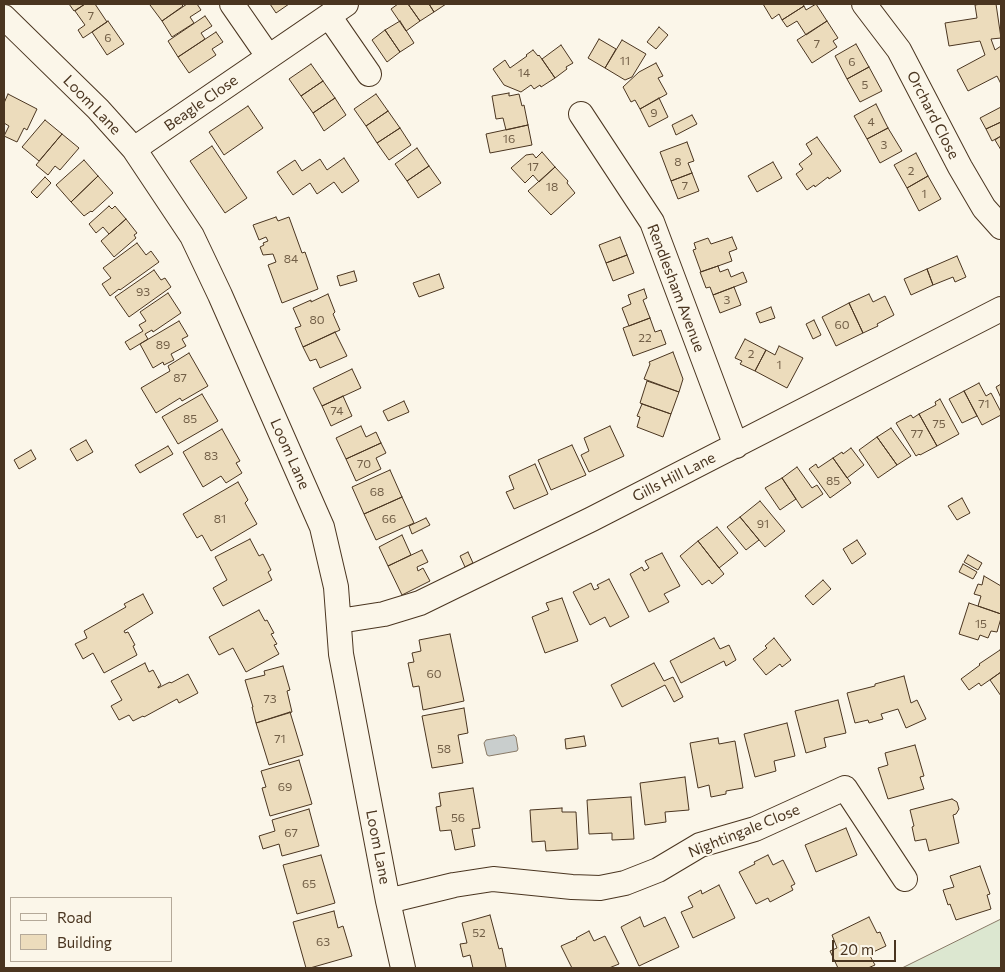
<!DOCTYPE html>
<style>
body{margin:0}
#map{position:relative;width:1005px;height:972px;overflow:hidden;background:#fbf6e9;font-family:Commissioner,sans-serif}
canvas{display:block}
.frame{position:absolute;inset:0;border:5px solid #4a3520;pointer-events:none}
.legend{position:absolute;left:10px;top:897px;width:162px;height:65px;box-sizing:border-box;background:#fbf6e9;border:1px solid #b4a999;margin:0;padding:6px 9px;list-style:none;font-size:15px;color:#4a3520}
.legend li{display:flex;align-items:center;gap:10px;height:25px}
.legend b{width:25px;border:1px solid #b4a999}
.scale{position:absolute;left:832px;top:940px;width:64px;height:22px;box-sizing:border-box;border:2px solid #4a3520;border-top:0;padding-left:6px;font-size:15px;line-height:18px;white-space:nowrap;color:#4a3520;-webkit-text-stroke:4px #fbf6e9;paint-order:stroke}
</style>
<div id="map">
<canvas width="1005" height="972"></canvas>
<div class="frame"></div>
<ul class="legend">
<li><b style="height:6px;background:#fbf6e9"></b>Road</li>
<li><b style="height:14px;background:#ecdcbc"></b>Building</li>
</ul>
<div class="scale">20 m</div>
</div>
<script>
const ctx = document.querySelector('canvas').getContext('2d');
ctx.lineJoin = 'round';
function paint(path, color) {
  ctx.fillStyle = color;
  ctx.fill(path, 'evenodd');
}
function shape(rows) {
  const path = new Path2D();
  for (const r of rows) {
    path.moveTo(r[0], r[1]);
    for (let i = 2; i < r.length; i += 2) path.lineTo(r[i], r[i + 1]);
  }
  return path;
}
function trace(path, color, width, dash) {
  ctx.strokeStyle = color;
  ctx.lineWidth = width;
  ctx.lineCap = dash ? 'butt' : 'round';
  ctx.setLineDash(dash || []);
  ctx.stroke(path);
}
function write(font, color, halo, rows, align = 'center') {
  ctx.font = font + ' Commissioner,sans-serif';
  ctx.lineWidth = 4;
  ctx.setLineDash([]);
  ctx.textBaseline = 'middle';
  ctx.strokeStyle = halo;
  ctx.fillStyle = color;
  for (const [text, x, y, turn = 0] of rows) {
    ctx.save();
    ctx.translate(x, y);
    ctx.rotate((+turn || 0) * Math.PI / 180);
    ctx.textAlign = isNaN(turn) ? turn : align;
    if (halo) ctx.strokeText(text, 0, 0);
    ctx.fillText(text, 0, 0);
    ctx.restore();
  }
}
const green = shape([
 [1001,919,1001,968,902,968,1001,919]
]);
const water = shape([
 [514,735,516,737,518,749,517,751,489,756,487,755,484,743,486,740,514,735]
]);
const building = shape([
 [69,4,85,4,74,11,69,4],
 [85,4,95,4,107,22,83,38,78,30,85,25,75,11,85,4],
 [152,4,181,4,183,6,162,21,150,5,152,4],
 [187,4,197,4,201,10,190,17,194,23,172,37,162,21,187,4],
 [270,4,289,4,276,13,270,4],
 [398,4,408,4,420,21,406,31,391,9,398,4],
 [408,4,429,4,434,12,420,21,408,4],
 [429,4,446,4,434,12,429,4],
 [763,4,803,4,804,6,782,20,779,14,772,19,763,4],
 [816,4,827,21,806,35,797,21,787,27,782,20,804,6,806,10,816,4],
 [981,4,996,4,1001,38,991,39,995,50,1001,46,1001,84,997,76,968,91,957,70,985,55,980,41,949,46,945,23,977,18,975,5,981,4],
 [205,16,212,26,201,33,205,39,178,57,168,41,205,16],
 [108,21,124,44,107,55,92,32,108,21],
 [400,21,414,43,400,52,385,30,400,21],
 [827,21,838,38,833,41,837,47,812,63,797,40,827,21],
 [659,27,668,35,656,49,647,42,659,27],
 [385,30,400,52,387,62,372,40,385,30],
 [216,32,223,42,212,49,216,55,189,73,178,57,216,32],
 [599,39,616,49,605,68,588,58,599,39],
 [622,40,646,54,632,77,625,80,605,68,622,40],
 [856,44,869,67,847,79,835,56,856,44],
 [561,45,573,63,566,67,567,69,555,78,542,59,561,45],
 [533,50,538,56,539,55,555,78,541,87,540,85,534,89,531,85,521,92,504,85,493,69,505,60,510,68,527,56,526,55,533,50],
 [656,63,663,76,658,78,667,94,640,109,635,100,631,102,623,87,639,72,656,63],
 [311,64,323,81,301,96,289,79,311,64],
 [869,67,882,91,860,102,847,79,869,67],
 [323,81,335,98,313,113,301,96,323,81],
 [509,93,509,96,519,94,522,106,524,105,528,125,506,130,503,118,496,119,492,96,509,93],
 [8,94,37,109,27,130,24,128,17,142,4,136,9,126,4,123,4,103,8,94],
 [376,94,388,111,366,126,354,109,376,94],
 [335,98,346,115,324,131,313,113,335,98],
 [659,98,668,117,649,127,640,109,659,98],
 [876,104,888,128,867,139,854,116,876,104],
 [248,106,263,128,224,155,209,132,248,106],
 [1001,107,1001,122,986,129,980,118,1001,107],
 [388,111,400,128,377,143,366,126,388,111],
 [692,115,697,124,676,135,672,125,692,115],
 [45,120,62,134,39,161,22,147,45,120],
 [1001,122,1001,136,992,141,986,129,1001,122],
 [528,125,532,145,490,153,486,134,528,125],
 [400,128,411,145,389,160,377,143,400,128],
 [888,128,902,151,880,163,867,139,888,128],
 [62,134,79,148,60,170,55,166,48,175,36,165,62,134],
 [1001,136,1001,150,995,140,1001,136],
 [817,137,841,171,829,179,828,177,815,187,814,185,807,190,796,174,803,169,799,164,812,154,806,144,817,137],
 [687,142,694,161,688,163,692,173,671,181,660,152,687,142],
 [212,146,247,198,225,213,190,161,212,146],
 [417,148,429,166,407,181,395,164,417,148],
 [542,152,555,167,539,182,533,175,525,183,511,168,526,155,533,154,536,158,542,152],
 [916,153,928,176,907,188,894,165,916,153],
 [344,158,359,181,342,193,334,182,317,194,310,183,293,195,277,172,295,160,302,171,320,159,327,170,344,158],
 [84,160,98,176,71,202,56,185,84,160],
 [773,162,782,178,757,192,748,176,773,162],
 [429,166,441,183,418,198,407,181,429,166],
 [555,167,568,181,567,183,575,193,551,215,528,191,555,167],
 [692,173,699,191,678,199,671,181,692,173],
 [98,176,113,193,92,212,91,211,84,216,71,202,98,176],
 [928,176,941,199,919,211,907,188,928,176],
 [45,177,51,183,37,198,31,192,45,177],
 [109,206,112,209,115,206,126,219,109,234,103,227,96,233,89,224,109,206],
 [276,217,278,221,289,217,302,253,305,252,318,289,282,303,268,265,276,262,273,254,263,255,260,247,264,245,263,243,268,241,266,237,259,240,253,225,276,217],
 [126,219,137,233,134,235,136,238,114,257,101,241,126,219],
 [620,237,627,255,606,263,599,245,620,237],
 [732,237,737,249,729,252,732,261,701,272,693,250,696,249,694,243,708,238,711,244,732,237],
 [137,243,146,255,151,251,159,262,120,290,119,289,110,296,102,284,111,278,103,268,137,243],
 [627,255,634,273,613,281,606,263,627,255],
 [957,256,966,277,955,282,953,277,933,285,927,269,957,256],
 [718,266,720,272,728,269,731,277,743,272,747,282,713,295,710,287,706,288,700,272,718,266],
 [927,269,933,285,911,295,904,279,927,269],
 [154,270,161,280,165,278,171,287,129,317,115,297,154,270],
 [354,271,357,281,340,286,337,276,354,271],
 [439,274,444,288,419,297,413,283,439,274],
 [734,287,741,305,720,313,713,295,734,287],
 [644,289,647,298,643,300,650,318,629,326,622,308,631,304,628,295,644,289],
 [168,293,181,313,153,332,152,330,145,334,148,339,130,350,125,342,143,331,139,325,146,321,140,312,168,293],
 [328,294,335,312,333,314,340,330,303,347,295,328,301,326,293,308,311,300,311,302,328,294],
 [869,294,873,302,885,296,894,315,877,324,878,326,863,333,849,303,869,294],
 [849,303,863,333,836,346,822,317,849,303],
 [771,307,775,318,760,323,756,313,771,307],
 [650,318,655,332,661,330,666,344,633,356,623,328,650,318],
 [814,320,821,335,813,339,806,324,814,320],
 [179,321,188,336,182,339,186,346,171,354,174,360,164,365,163,362,153,368,140,344,179,321],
 [335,332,347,356,320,368,316,359,310,361,303,347,335,332],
 [745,339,766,350,755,371,740,364,742,361,735,358,745,339],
 [779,346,803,358,787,388,755,371,766,350,775,355,779,346],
 [673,352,683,379,679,392,644,379,650,364,649,362,673,352],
 [189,353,208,386,182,401,180,398,156,413,141,388,170,371,168,366,189,353],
 [352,369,361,388,322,406,313,388,352,369],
 [647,381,679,392,671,414,640,403,647,381],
 [979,383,986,396,991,393,1001,412,1001,415,982,425,964,391,979,383],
 [1001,384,1001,398,996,387,1001,384],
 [964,391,977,416,962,423,949,399,964,391],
 [202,394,218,421,178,444,162,417,202,394],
 [343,396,352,416,331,426,322,406,343,396],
 [940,399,959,434,937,446,919,414,936,405,935,402,940,399],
 [404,401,409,412,388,421,383,411,404,401],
 [642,404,671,414,663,437,637,427,640,417,637,416,642,404],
 [919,414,937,446,920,455,919,454,916,456,896,423,911,415,913,418,919,414],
 [361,426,366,437,376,432,381,443,346,459,336,438,361,426],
 [610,426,624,456,589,472,581,455,589,451,584,438,610,426],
 [891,428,911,456,897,465,877,437,891,428],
 [222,429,240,461,236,463,242,473,226,483,221,476,203,487,183,452,222,429],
 [877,437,897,465,878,478,859,450,877,437],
 [86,440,93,452,77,461,70,449,86,440],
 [381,443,386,453,376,458,381,469,356,481,346,459,381,443],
 [572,445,586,475,551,490,538,460,572,445],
 [168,446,173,454,140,473,135,465,168,446],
 [851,448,864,465,847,478,833,458,842,452,843,454,851,448],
 [31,450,36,459,19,469,14,460,31,450],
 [833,458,851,483,830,498,809,469,816,464,818,468,833,458],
 [535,464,548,494,514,509,506,492,514,489,509,476,535,464],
 [797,467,812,488,817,485,823,494,802,508,782,478,797,467],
 [390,470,402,497,364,514,352,487,390,470],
 [782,478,796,499,780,510,765,488,782,478],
 [238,482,248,500,245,503,257,524,211,551,202,535,197,538,183,514,238,482],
 [402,497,414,523,376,540,364,514,402,497],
 [962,498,970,513,957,520,948,506,962,498],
 [760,501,785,531,765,547,740,517,760,501],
 [740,517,759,540,746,550,727,527,740,517],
 [426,518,430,525,412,534,409,526,426,518],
 [717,527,738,553,719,568,698,541,717,527],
 [402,535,411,555,388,566,379,547,402,535],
 [250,539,259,556,263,554,271,570,268,572,272,580,223,606,213,588,227,580,215,557,250,539],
 [857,540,866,554,852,564,843,549,857,540],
 [698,541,724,574,712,584,709,580,702,585,680,556,698,541],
 [422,550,428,562,417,567,418,571,423,568,430,581,402,595,388,566,422,550],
 [468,552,473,563,465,567,460,556,468,552],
 [662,553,680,586,664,594,669,602,649,612,630,574,642,567,644,571,649,568,645,561,662,553],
 [968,555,982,563,978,570,964,562,968,555],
 [963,564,977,572,973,579,959,572,963,564],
 [984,576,1001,586,1001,614,978,606,981,596,974,594,978,584,982,585,984,576],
 [609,579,629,617,610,627,605,617,590,625,573,592,591,583,594,590,599,588,597,585,609,579],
 [823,580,831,589,813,605,805,596,823,580],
 [143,594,153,613,124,631,125,633,128,632,135,645,133,646,137,655,104,673,93,653,83,659,75,644,87,638,84,631,126,607,124,604,143,594],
 [562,598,578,641,545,653,532,617,549,610,546,603,562,598],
 [969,603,1001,614,1001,618,997,632,991,631,988,638,980,635,978,640,959,634,969,603],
 [259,610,265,621,267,620,274,633,271,634,277,644,274,645,279,654,246,672,233,648,219,655,209,637,259,610],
 [450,634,464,701,423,710,419,686,413,687,408,663,414,662,412,653,421,651,419,640,450,634],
 [714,638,720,649,729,645,736,660,726,666,724,661,681,683,670,661,714,638],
 [774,638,791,660,782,667,780,664,766,675,753,659,767,648,765,646,774,638],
 [1000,650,1001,652,1001,672,981,686,979,683,969,690,961,679,980,665,979,664,1000,650],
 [145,663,149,672,153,670,161,685,158,687,158,688,170,682,171,683,188,674,198,693,179,703,177,699,144,717,143,716,133,721,129,715,119,720,111,706,122,700,111,681,145,663],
 [654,663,664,681,673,677,683,697,674,702,665,685,622,707,611,685,654,663],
 [283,666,290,690,287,691,292,712,256,723,252,707,253,707,245,680,265,675,264,671,283,666],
 [1001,672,1001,696,990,680,1001,672],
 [904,676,911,703,917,700,926,719,906,728,898,709,881,714,883,719,869,723,868,720,855,723,847,693,875,686,875,684,904,676],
 [838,700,846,733,824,738,826,747,806,753,795,711,838,700],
 [464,708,468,733,458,735,463,763,432,768,422,716,464,708],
 [290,712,303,755,269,765,256,723,290,712],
 [787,723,795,756,774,761,776,771,755,777,744,734,787,723],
 [584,736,586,746,566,749,565,739,584,736],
 [718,738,719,744,735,741,743,788,726,791,726,794,711,797,709,785,698,788,690,743,718,738],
 [915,745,924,776,920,777,924,789,888,799,878,768,888,765,885,753,915,745],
 [299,760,312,804,270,816,262,788,266,787,261,771,299,760],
 [685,777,689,810,665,812,666,822,645,825,640,783,685,777],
 [473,788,480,828,472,829,475,846,455,850,451,830,440,831,436,807,441,806,439,793,473,788],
 [631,797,634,839,612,840,612,833,589,834,587,800,631,797],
 [952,799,957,802,959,809,956,814,953,815,959,843,929,851,926,839,915,841,912,827,914,826,910,810,952,799],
 [562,808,562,812,576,812,578,849,546,851,545,841,532,842,530,810,562,808],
 [309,809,319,846,282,856,279,844,263,849,259,836,275,831,272,820,309,809],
 [846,828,857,855,816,872,805,845,846,828],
 [321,855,335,903,297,914,283,865,321,855],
 [768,855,773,865,783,860,795,884,791,886,793,890,770,902,768,898,756,904,739,872,755,864,754,862,768,855],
 [980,866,990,894,987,895,991,909,956,920,950,904,948,905,943,890,954,887,950,876,980,866],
 [719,885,735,918,693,938,681,912,693,907,688,897,701,890,702,894,719,885],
 [334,911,338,928,343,926,352,956,310,968,306,968,293,922,334,911],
 [490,915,499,949,502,948,506,967,503,968,473,968,470,955,463,957,460,944,467,943,462,923,490,915],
 [640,917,644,927,665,917,679,947,639,966,621,927,640,917],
 [869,917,877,933,880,932,886,946,869,954,875,965,868,968,838,968,830,951,837,948,832,935,869,917],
 [589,931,594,941,605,936,619,964,609,968,572,968,561,946,577,939,576,938,589,931]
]);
const minor = shape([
 [232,4,268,56],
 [864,4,899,50,960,167,984,208,1001,227],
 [329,16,369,74],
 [4,17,98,109,134,149,192,236,220,295,322,527,336,587,341,654,388,901,403,968],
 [581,114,652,222,736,446],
 [134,149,346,4],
 [339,621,384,614,420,603,592,519,1001,309],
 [388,901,454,885,493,879,572,887,600,888,625,883,658,870,700,845,755,829,845,788,905,879]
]);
const numberNames = [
 ["7",91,16],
 ["6",108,38],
 ["7",817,44],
 ["11",625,61],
 ["6",852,62],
 ["14",524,73],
 ["5",865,85],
 ["9",654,113],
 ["4",871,122],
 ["16",509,139],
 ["3",884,145],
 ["8",678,162],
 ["17",533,167],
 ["2",911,171],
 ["7",685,186],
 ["18",552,187],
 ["1",924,194],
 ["84",291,259],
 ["93",143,292],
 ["3",727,300],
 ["80",317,320],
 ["60",842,325],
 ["22",645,338],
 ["89",163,345],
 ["2",751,354],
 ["1",779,365],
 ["87",180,378],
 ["71",984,404],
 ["74",337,411],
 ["85",190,419],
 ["75",939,424],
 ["77",917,434],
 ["83",211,456],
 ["70",364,464],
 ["85",833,481],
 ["68",377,492],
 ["81",220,519],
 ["66",389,519],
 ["91",763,524],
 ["15",981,624],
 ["60",434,674],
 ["73",270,699],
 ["71",280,739],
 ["58",444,749],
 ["69",285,787],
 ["56",458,818],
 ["67",291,833],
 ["65",309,884],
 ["52",479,933],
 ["63",323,942]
];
const streetNames = [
 ["Beagle Close",201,103,-35],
 ["Loom Lane",92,105,46],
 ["Orchard Close",933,115,63],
 ["Rendlesham Avenue",676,288,69],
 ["Loom Lane",290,454,66],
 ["Gills Hill Lane",674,477,-27],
 ["Nightingale Close",744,831,-22],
 ["Loom Lane",378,847,79]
];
paint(green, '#dce7d0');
trace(green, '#887966', 1);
paint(water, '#c9cecd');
trace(water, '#887966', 1);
paint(building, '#ecdcbc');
trace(building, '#4a3520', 1);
trace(minor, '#4a3520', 26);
trace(minor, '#fbf6e9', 24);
write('12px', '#725f47', null, numberNames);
write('15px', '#4a3520', '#fbf6e9', streetNames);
</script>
